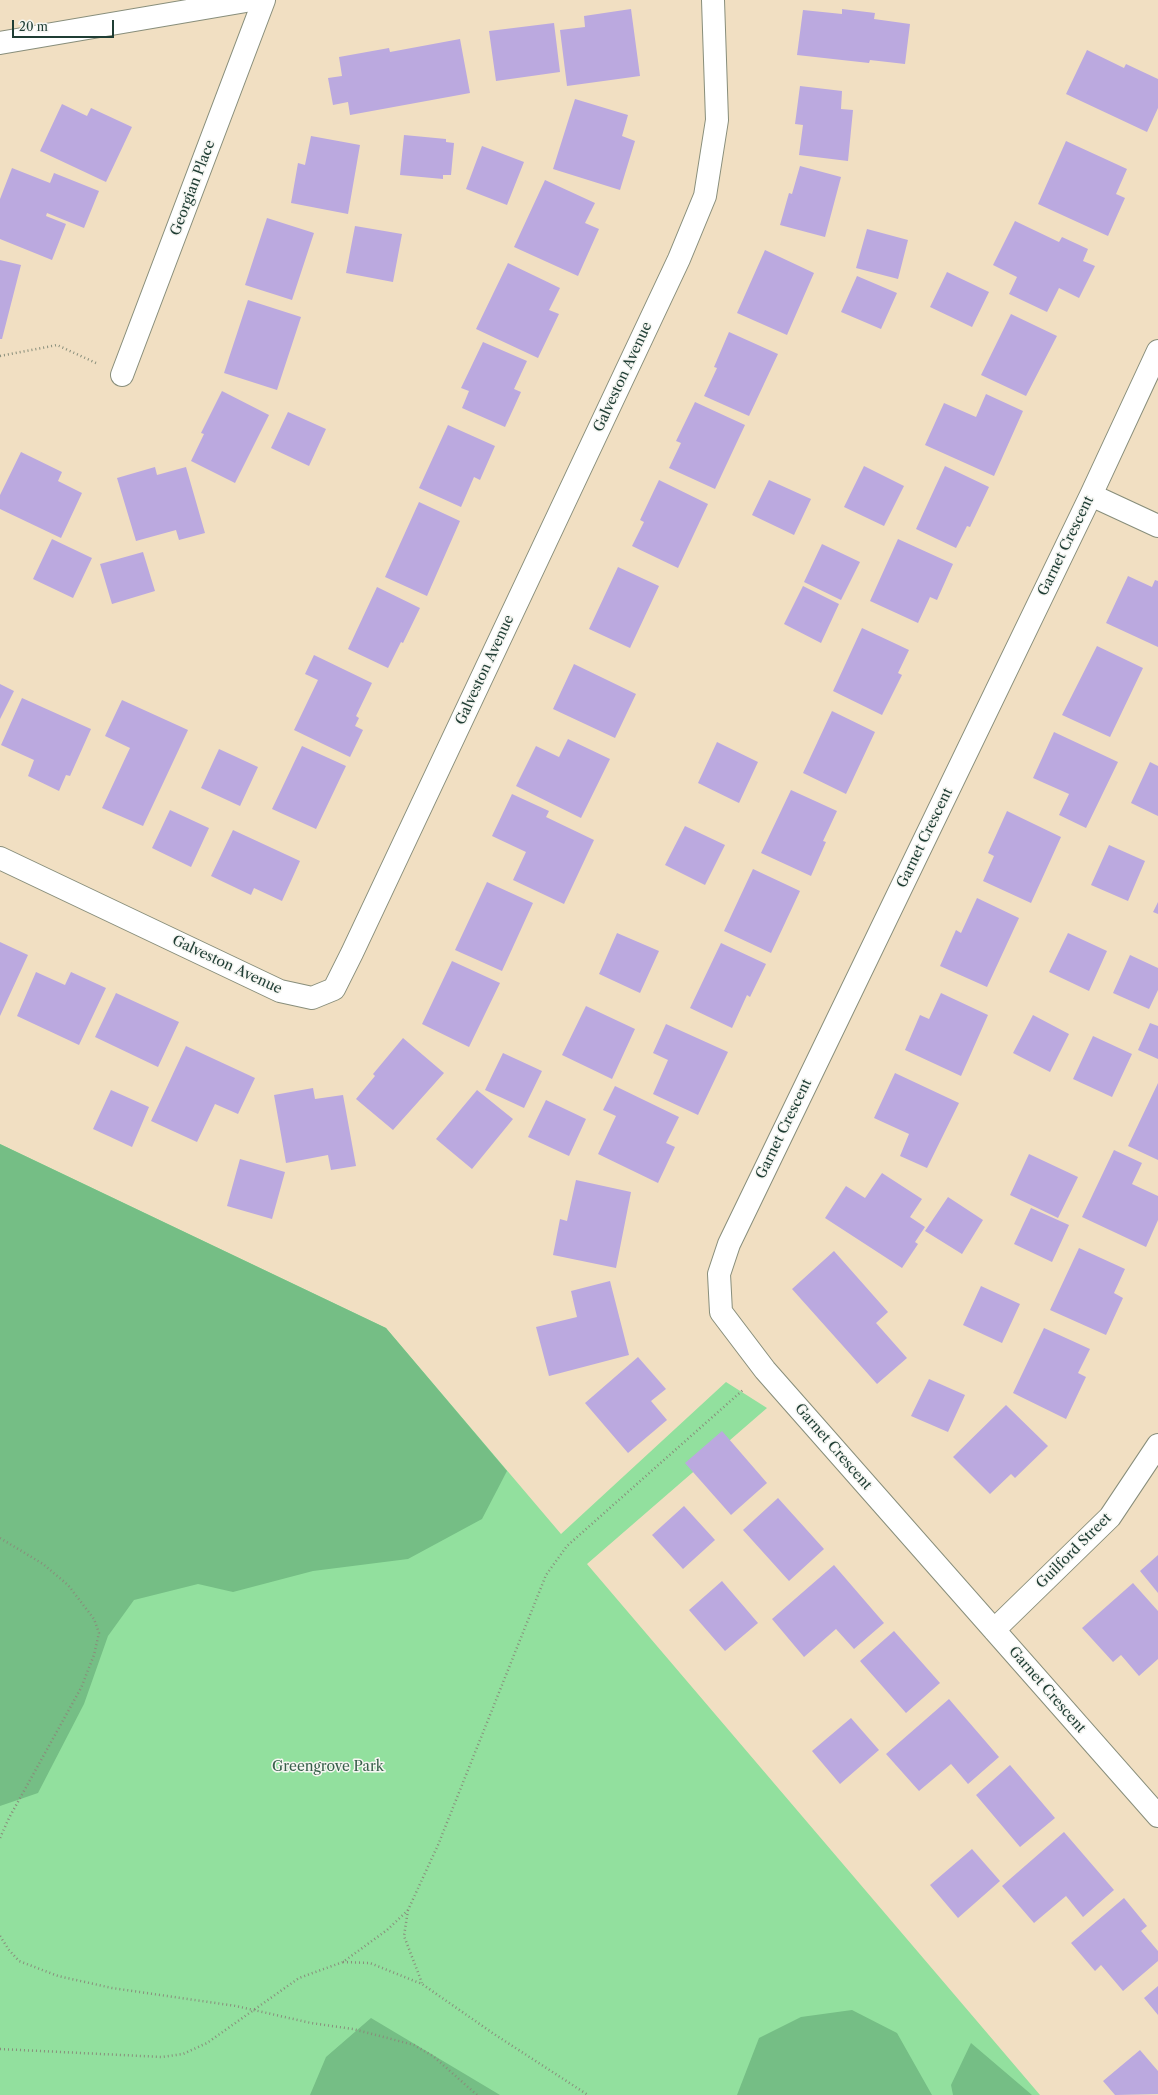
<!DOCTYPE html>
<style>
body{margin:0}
#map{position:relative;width:1158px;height:2095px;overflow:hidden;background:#f1dfc2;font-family:"Libre Caslon Text",serif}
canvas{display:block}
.scale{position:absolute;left:12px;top:20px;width:102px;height:18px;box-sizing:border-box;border:2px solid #1f3d34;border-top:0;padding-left:5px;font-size:12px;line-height:14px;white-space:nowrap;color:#1f3d34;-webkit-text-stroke:3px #f6f6f2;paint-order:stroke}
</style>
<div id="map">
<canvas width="1158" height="2095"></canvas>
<div class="scale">20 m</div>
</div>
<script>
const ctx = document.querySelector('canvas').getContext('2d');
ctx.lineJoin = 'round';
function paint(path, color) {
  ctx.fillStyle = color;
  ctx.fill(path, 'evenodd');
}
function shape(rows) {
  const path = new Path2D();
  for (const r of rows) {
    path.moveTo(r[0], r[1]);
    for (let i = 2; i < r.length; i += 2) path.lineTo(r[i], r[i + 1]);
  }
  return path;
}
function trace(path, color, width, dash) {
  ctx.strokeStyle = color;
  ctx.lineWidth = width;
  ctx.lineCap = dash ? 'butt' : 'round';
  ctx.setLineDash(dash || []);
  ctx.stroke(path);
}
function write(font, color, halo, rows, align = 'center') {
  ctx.font = font + ' "Libre Caslon Text",serif';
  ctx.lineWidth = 3;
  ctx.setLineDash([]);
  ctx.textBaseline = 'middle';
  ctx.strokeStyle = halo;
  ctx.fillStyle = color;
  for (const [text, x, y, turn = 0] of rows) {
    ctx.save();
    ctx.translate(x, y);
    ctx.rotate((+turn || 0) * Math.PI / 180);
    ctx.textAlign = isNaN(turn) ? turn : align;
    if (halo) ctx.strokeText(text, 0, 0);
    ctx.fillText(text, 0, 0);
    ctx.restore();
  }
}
const green = shape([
 [0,1144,386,1328,561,1534,726,1382,767,1408,587,1564,1040,2095,0,2095]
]);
const forest = shape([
 [0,1144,386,1328,507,1471,482,1519,408,1559,313,1571,233,1592,198,1584,134,1600,108,1636,84,1704,38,1793,0,1806],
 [852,2010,897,2033,932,2095,737,2095,759,2038,801,2017],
 [371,2018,500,2095,310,2095,326,2057],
 [971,2043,1032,2095,953,2095,951,2085]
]);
const building = shape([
 [631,9,640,76,567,86,560,30,585,27,584,16],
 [842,9,875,13,874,19,910,24,905,64,870,60,869,63,797,55,803,10,842,14],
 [554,23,560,72,496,81,489,31],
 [460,39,470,93,350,115,348,102,333,105,328,78,342,76,339,57,389,48,390,52],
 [1087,50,1124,68,1126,64,1158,79,1158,108,1147,132,1066,94],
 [800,86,842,91,841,109,853,110,848,161,799,155,803,125,795,124],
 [575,99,628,115,622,136,635,141,620,190,553,169],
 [62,104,87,116,91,108,132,127,106,182,40,151],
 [404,135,446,139,446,142,454,143,451,175,443,175,443,179,400,175],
 [311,136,360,145,348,214,291,203,298,163,305,165],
 [1066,141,1127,169,1116,194,1125,198,1108,236,1038,204],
 [482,146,524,162,507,205,466,189],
 [800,166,841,177,825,237,780,225,789,193,792,194],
 [12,168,50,183,54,173,99,191,84,228,47,213,46,216,66,224,52,260,0,239,0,199],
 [545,180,595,203,585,223,599,229,578,276,514,247],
 [267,218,314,233,292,300,245,285],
 [1015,221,1059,242,1062,237,1088,249,1083,261,1095,266,1079,298,1059,288,1047,312,1009,294,1017,277,993,265],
 [355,226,402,234,393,282,346,273],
 [867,229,908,240,898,279,856,268],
 [765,250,814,273,787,335,737,313],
 [0,260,21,265,2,339,0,339],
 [508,263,560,288,549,310,559,314,538,358,476,329],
 [947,272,989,292,972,327,930,307],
 [857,276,897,293,881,329,841,312],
 [248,300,301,317,277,390,224,373],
 [1011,314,1057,336,1026,396,981,375],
 [729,332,778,354,749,416,704,396,717,368,714,367],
 [483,342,527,361,514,389,521,392,505,427,462,408,469,391,461,388],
 [222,391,269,415,235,483,191,461,204,434,201,433],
 [986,394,1023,411,994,476,925,445,944,403,976,417],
 [695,402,745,425,715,489,669,468,681,443,676,441],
 [288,412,326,429,309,466,271,448],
 [448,425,495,446,480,480,474,477,461,507,419,488],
 [21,452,62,472,58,481,82,493,61,538,0,509,0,495],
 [864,466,904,486,884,526,844,507],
 [945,466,989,487,970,527,967,526,956,548,916,529],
 [155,467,157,475,186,467,205,533,179,540,176,530,136,541,117,478],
 [659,480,708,504,678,568,632,546,644,522,640,520],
 [769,480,811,499,794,535,752,515],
 [419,502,460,521,427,596,385,577],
 [52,539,92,558,73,598,33,579],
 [898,539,953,564,937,600,930,597,918,623,870,601],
 [822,544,860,562,841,600,804,582],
 [143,552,155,591,112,604,100,564],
 [618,567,659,586,630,648,589,629],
 [1128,576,1152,587,1155,580,1158,581,1158,647,1106,623],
 [803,586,839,604,821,643,784,624],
 [377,587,420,608,403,643,401,642,388,668,348,649],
 [862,628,909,650,898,673,902,675,882,715,833,691],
 [1097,646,1143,668,1110,737,1062,715],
 [314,655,372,683,356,716,359,718,355,726,363,730,350,757,294,730,318,680,305,674],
 [574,664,636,694,615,738,553,709],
 [0,684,14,691,0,719],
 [22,698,91,729,70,776,66,775,59,791,28,776,34,760,1,745],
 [122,700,188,730,143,826,102,808,130,748,105,736],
 [832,711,875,732,846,794,803,773],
 [1054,732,1118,762,1086,828,1059,815,1069,794,1033,778],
 [568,739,610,759,581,818,516,786,536,746,559,757],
 [717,742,758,762,739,803,698,783],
 [302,746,346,766,316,829,272,809],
 [219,749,258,767,240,806,201,788],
 [1150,762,1158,766,1158,816,1131,803],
 [791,790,837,811,823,841,826,842,811,876,761,853],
 [512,794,549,811,546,817,594,840,564,904,513,880,526,852,492,836],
 [170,810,209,828,191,867,152,848],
 [1007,811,1061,837,1031,903,983,881,994,856,988,853],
 [685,826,725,845,705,885,665,865],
 [233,830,300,861,282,901,254,888,251,895,211,876],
 [1109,845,1145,861,1128,901,1091,885],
 [753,869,800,891,771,953,724,931],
 [487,882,533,903,502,971,455,950],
 [977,898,1019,918,987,987,940,966,956,930,961,933],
 [1158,902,1158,914,1153,912],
 [617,933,659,951,640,993,599,974],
 [1068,933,1107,951,1089,991,1049,972],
 [0,942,28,955,0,1016],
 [721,943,766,964,750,997,747,995,732,1028,690,1008],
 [1130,955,1158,968,1158,990,1149,1009,1113,993],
 [452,961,500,983,469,1047,422,1024],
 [36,972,65,985,71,972,106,988,79,1045,17,1016],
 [116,993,179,1022,158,1067,95,1037],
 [941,993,988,1015,961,1076,905,1050,920,1015,929,1019],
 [586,1006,635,1029,612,1079,562,1055],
 [1033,1015,1069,1034,1050,1072,1013,1053],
 [1150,1023,1158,1026,1158,1059,1138,1050],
 [666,1024,728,1052,698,1115,653,1094,668,1060,653,1053],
 [1093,1036,1132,1054,1112,1097,1073,1079],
 [403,1038,444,1073,393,1130,356,1099,375,1076,373,1074],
 [186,1046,255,1078,238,1114,215,1104,197,1142,151,1121],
 [503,1053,542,1071,524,1108,485,1090],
 [895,1073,959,1103,927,1168,900,1156,909,1134,874,1118],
 [1158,1083,1158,1160,1128,1146],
 [615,1086,679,1117,666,1143,675,1147,658,1183,598,1154,616,1116,603,1110],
 [313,1088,315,1099,343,1095,356,1166,331,1170,328,1155,286,1163,274,1095],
 [111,1090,149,1107,132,1147,93,1129],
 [477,1090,513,1119,472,1169,436,1139],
 [546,1100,586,1119,569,1156,528,1137],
 [1114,1150,1142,1163,1132,1184,1158,1196,1158,1220,1146,1247,1082,1217],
 [1029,1154,1078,1177,1058,1218,1010,1195],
 [240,1159,285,1172,272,1219,227,1206],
 [882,1173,922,1199,910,1217,925,1227,915,1242,918,1244,902,1268,825,1218,846,1186,865,1198],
 [576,1180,631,1192,616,1268,553,1255,560,1219,567,1221],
 [948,1197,983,1220,962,1254,925,1231],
 [1031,1208,1069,1225,1052,1262,1014,1244],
 [1079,1248,1125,1269,1114,1293,1123,1298,1106,1335,1050,1310],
 [834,1251,888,1312,876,1323,907,1358,877,1384,792,1289],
 [610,1281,629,1355,549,1376,536,1327,577,1317,571,1291],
 [981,1286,1020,1304,1002,1343,963,1325],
 [1044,1328,1090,1349,1078,1373,1086,1377,1066,1419,1013,1393],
 [638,1357,666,1389,651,1401,667,1420,628,1453,585,1403],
 [929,1379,965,1395,948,1432,911,1416],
 [1006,1405,1048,1446,1015,1478,1011,1474,990,1494,953,1457],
 [722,1431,767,1483,731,1515,685,1463],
 [778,1498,824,1549,789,1581,743,1530],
 [684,1506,715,1540,683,1569,652,1535],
 [1158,1555,1158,1593,1140,1571],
 [834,1565,884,1623,854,1649,836,1629,804,1657,772,1619],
 [722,1581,758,1623,725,1651,689,1610],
 [1133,1583,1158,1611,1158,1659,1139,1676,1121,1655,1113,1662,1082,1628],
 [894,1631,940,1683,906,1713,860,1661],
 [949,1699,999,1757,968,1784,951,1764,919,1791,886,1754],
 [851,1718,879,1750,840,1784,812,1751],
 [1010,1765,1055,1818,1020,1847,976,1795],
 [1064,1832,1114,1890,1083,1917,1066,1896,1034,1923,1002,1886],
 [972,1849,1000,1881,958,1918,930,1885],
 [1124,1898,1147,1926,1141,1931,1158,1951,1158,1961,1123,1991,1101,1965,1095,1971,1071,1943],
 [1158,1986,1158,2015,1144,1998],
 [1140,2050,1158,2071,1158,2094,1115,2095,1103,2081]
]);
const path = shape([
 [0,356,57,345,96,363],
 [0,1538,43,1564,68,1585,94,1619,99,1633,94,1655,81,1688,9,1818,0,1838],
 [408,1910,404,1936,422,1983],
 [0,1936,9,1950,19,1961,58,1976,112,1988,236,2006,311,2023,353,2029,414,2045,433,2056,477,2095],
 [343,1962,370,1963,422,1984,494,2034,588,2095],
 [0,2049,162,2057,183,2054,207,2043,299,1978,343,1962,387,1930,408,1910,438,1845,546,1575,567,1546,744,1389]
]);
const minor = shape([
 [1158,351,1091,495,729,1244,719,1274,721,1312,765,1370,1158,1816],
 [122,375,264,0],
 [1091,495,1158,526],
 [0,858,280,991,312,998,334,989,352,953,679,259,705,196,717,120,713,0],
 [994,1630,1110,1517,1158,1445]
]);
const tertiary = shape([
 [0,43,252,0]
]);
const streetNames = [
 ["Georgian Place",193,188,-69],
 ["Galveston Avenue",623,377,-65],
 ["Garnet Crescent",1066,546,-64],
 ["Galveston Avenue",485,670,-65],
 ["Garnet Crescent",925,838,-64],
 ["Galveston Avenue",227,965,25],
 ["Garnet Crescent",784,1129,-64],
 ["Garnet Crescent",833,1447,49],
 ["Guilford Street",1074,1551,-45],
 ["Garnet Crescent",1047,1690,49]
];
const parkNames = [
 ["Greengrove Park",328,1767]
];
paint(green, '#92e09e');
paint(forest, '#75be85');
paint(building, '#bba9df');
trace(minor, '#888e7b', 24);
trace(tertiary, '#888e7b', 24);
trace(path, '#888e7b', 2.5, [1, 3]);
trace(minor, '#fff', 22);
trace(tertiary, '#fff', 22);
write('14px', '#1f3d34', '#f6f6f2', streetNames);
write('14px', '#365e49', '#f6f6f2', parkNames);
</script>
